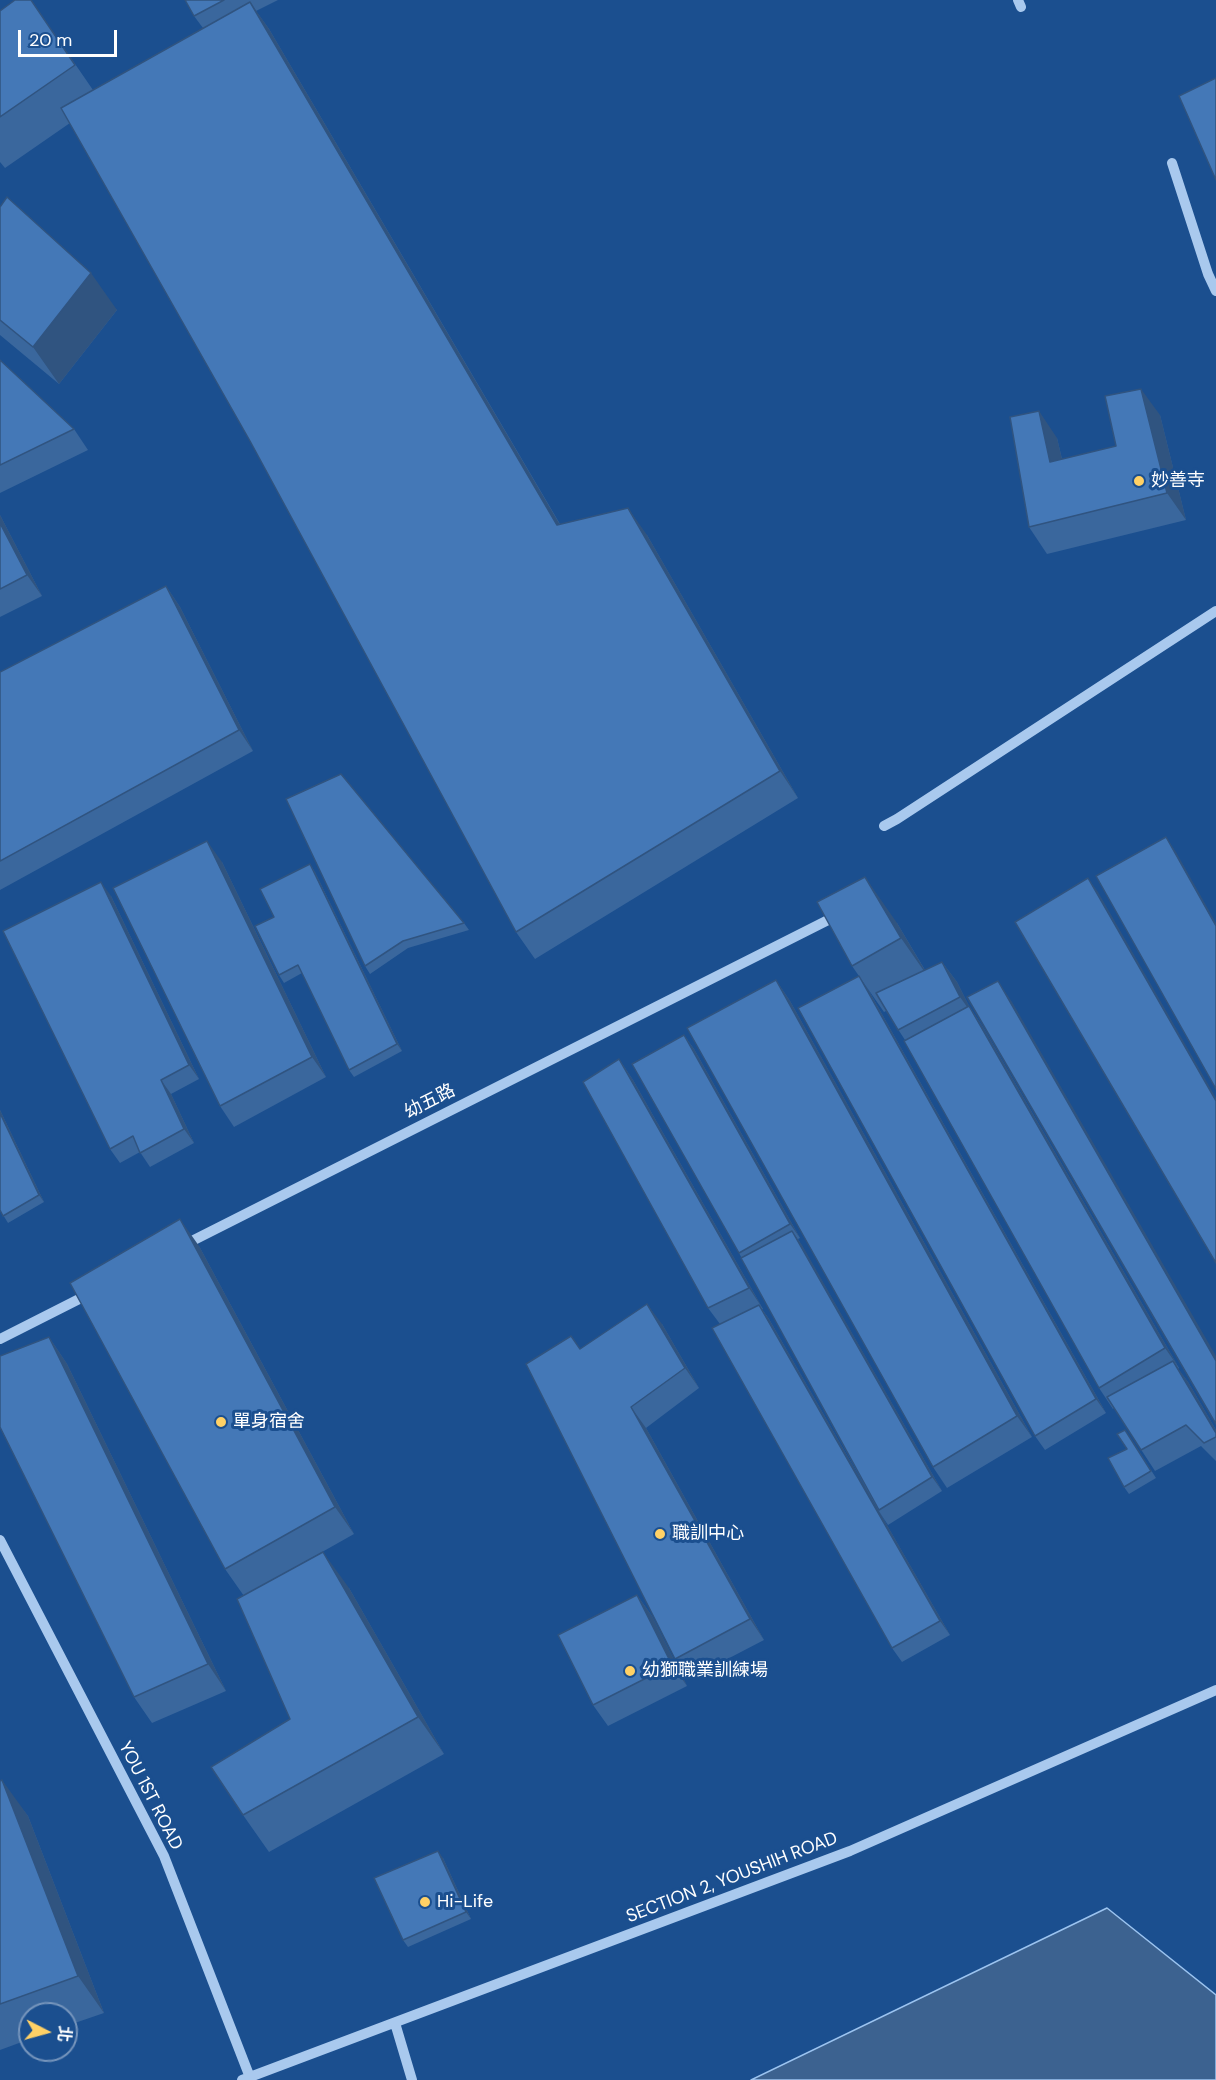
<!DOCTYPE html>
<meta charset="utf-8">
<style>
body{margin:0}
#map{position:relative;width:1216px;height:2080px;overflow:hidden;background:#1b4f8f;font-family:"DM Sans","Noto Sans TC",sans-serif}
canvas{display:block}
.north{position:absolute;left:18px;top:2002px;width:60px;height:60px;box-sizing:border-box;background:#1b4f8f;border:2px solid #7695bc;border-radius:50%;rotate:96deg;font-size:16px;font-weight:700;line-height:24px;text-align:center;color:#fff}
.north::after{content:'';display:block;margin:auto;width:21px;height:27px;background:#ffd166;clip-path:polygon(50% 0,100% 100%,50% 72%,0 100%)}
.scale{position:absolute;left:18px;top:30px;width:99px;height:27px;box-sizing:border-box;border:3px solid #fff;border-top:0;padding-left:8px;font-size:18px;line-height:21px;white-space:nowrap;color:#fff;-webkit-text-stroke:4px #1b4f8f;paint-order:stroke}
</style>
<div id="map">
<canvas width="1216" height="2080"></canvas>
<div class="north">北</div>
<div class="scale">20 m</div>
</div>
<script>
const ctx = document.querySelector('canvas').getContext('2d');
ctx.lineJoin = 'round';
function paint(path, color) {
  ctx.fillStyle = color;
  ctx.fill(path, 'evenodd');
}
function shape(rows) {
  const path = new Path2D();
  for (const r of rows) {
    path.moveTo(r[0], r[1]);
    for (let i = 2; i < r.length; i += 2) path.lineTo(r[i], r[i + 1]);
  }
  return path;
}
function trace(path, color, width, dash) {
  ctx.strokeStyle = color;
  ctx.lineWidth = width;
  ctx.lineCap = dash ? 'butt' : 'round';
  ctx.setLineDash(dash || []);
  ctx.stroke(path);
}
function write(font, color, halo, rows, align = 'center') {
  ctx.font = font + ' "DM Sans","Noto Sans TC",sans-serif';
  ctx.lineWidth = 6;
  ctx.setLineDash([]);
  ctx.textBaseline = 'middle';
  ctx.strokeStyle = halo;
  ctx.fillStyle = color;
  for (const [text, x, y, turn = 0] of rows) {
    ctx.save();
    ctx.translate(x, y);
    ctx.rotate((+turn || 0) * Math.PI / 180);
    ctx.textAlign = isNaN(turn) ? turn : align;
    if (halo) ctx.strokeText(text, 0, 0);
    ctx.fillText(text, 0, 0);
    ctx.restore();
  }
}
const water = shape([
 [1107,1908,1216,1995,1216,2080,751,2080,1107,1908]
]);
const minor = shape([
 [1018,0,1021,7],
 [1172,163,1208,274,1216,291],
 [884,826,897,819,1216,611],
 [182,1246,838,915],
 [0,1339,91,1293],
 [0,1540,164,1856,251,2080],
 [395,2023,412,2080],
 [242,2080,850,1851,1216,1690]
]);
const wall = shape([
 [31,0,93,90,203,28,194,16,185,0,278,0,256,11,269,29,560,524,647,535,798,798,535,959,516,932,250,441,70,123,5,168,0,162,0,11],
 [0,207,117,310,59,384,0,335],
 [0,360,74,429,88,450,0,493],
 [1160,415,1186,520,1047,554,1029,527,1057,438,1062,459,1116,446],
 [0,515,42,596,0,617],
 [166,586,180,607,253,751,0,890,0,672],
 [286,799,464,923,469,930,408,948,370,974,365,966],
 [222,862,326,1077,234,1127,220,1106],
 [310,864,315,872,402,1051,354,1077,349,1070,302,973,284,983,279,975,274,917],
 [111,896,199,1079,171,1094,194,1143,150,1167,140,1152,120,1163,110,1149],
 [897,923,925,970,942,962,957,982,969,1006,983,1027,1179,1368,1178,1369,1188,1382,1216,1430,1216,1461,1201,1446,1155,1471,1114,1408,1113,1409,1099,1388,905,1040,886,1011,884,1012,852,966],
 [859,976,869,991,1106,1413,1045,1450,1035,1436],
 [776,980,790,1001,1032,1437,947,1488,933,1467],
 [684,1035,694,1049,800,1238,798,1239,942,1491,888,1525,880,1513,950,1635,902,1662,892,1648,720,1324,708,1308,619,1059,633,1080,763,1309,762,1309,769,1319,872,1499,739,1253],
 [0,1110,44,1202,8,1223,0,1210],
 [199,1246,354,1534,244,1596,225,1569],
 [662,1324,699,1388,646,1428,764,1640,689,1679,675,1659,580,1349],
 [49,1337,67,1364,226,1691,152,1723,134,1697],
 [1130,1437,1156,1478,1129,1494,1124,1487,1127,1449],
 [349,1588,444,1754,269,1852,243,1815,290,1719],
 [637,1595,652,1616,687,1686,608,1726,593,1705],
 [0,1781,28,1816,104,2013,66,2026,66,2014,30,2014,30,2039,0,2050],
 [443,1858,471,1919,408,1947,403,1940]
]);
const shadedWall = shape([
 [250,2,269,29,576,552,557,525],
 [91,273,117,310,59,384,33,347],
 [1141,389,1160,415,1186,520,1167,493],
 [1039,411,1057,438,1069,489,1050,462],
 [628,508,647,535,798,798,780,771],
 [0,515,42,596,27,575,0,523],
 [166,586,180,607,253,751,239,730],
 [1166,837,1176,852,1216,923,1216,926],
 [207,841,222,862,326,1077,312,1057],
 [310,864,315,872,402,1051,397,1044],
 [865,877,897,923,933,984,901,938],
 [1088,878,1098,892,1216,1098,1216,1101],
 [101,882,111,896,199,1079,189,1065],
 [942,962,957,982,975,1018,960,997],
 [859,976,869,991,1106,1413,1096,1399],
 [776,980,790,1001,1032,1437,1017,1416],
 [998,981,1012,1002,1216,1356,1216,1361],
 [969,1006,983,1027,1179,1368,1165,1348],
 [684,1035,694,1049,800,1238,790,1224],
 [619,1059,633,1080,763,1309,749,1288],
 [161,1080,171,1094,194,1143,184,1129],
 [0,1110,44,1202,39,1195,0,1113],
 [180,1219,199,1246,354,1534,335,1507],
 [792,1231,802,1245,942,1491,932,1477],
 [647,1304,662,1324,699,1388,685,1368],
 [759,1305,769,1319,950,1635,940,1621],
 [49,1337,67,1364,226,1691,208,1664],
 [1173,1361,1188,1382,1216,1430,1216,1433],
 [631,1407,646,1428,764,1640,750,1619],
 [323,1552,349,1588,444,1754,418,1717],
 [637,1595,652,1616,687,1686,672,1665],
 [2,1780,28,1816,104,2013,78,1976],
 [438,1851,443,1858,471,1919,466,1912]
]);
const building = shape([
 [15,0,31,0,75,65,0,117,0,11,15,0],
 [185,0,224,0,194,16,185,0],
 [250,2,557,525,628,508,780,771,516,932,250,441,61,108,250,2],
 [1216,78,1216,180,1179,96,1216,78],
 [7,197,91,273,33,347,0,320,0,207,7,197],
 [0,360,74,429,0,465,0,360],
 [1141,389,1167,493,1029,527,1010,417,1039,411,1050,462,1116,446,1105,396,1141,389],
 [0,523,27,575,0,589,0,523],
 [166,586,239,730,0,861,0,672,166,586],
 [341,774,464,923,403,941,365,966,286,799,341,774],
 [1166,837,1216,926,1216,1089,1096,876,1166,837],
 [207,841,312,1057,220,1106,113,888,207,841],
 [310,864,397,1044,349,1070,298,965,279,975,255,926,274,917,260,889,310,864],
 [865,877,901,938,852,966,817,902,865,877],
 [1088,878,1216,1101,1216,1263,1015,922,1088,878],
 [101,882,189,1065,161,1080,184,1129,140,1153,133,1136,110,1149,3,931,101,882],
 [942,962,960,997,898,1030,876,993,942,962],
 [859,976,1096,1399,1035,1436,798,1008,859,976],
 [776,980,1017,1416,933,1467,687,1028,776,980],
 [998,981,1216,1361,1216,1424,967,997,998,981],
 [969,1006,1165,1348,1099,1388,904,1041,969,1006],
 [684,1035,790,1224,739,1253,632,1064,684,1035],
 [619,1059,749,1288,708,1308,583,1082,619,1059],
 [0,1113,39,1195,3,1216,0,1210,0,1113],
 [180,1219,335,1507,225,1569,70,1283,180,1219],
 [792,1231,932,1477,879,1510,741,1258,792,1231],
 [647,1304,685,1368,631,1407,750,1619,675,1659,526,1364,571,1336,580,1349,647,1304],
 [759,1305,940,1621,892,1648,712,1328,759,1305],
 [49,1337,208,1664,134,1697,0,1427,0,1356,49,1337],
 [1173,1361,1216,1433,1216,1437,1204,1443,1186,1425,1141,1450,1107,1397,1173,1361],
 [1125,1430,1151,1471,1124,1487,1108,1458,1127,1449,1117,1434,1125,1430],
 [323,1552,418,1717,243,1815,211,1767,290,1719,237,1599,323,1552],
 [637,1595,672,1665,593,1705,558,1635,637,1595],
 [2,1780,78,1976,0,2004,0,1781,2,1780],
 [438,1851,466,1912,403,1940,374,1878,438,1851]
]);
const markers = [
 [1139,481,6,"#ffd166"],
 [221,1422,6,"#ffd166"],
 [660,1534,6,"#ffd166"],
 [630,1671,6,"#ffd166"],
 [425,1902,6,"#ffd166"]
];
const poiNames = [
 ["妙善寺",1151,481],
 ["單身宿舍",233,1422],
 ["職訓中心",672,1534],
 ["幼獅職業訓練場",642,1671],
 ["Hi-Life",437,1902]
];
const streetNames = [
 ["幼五路",430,1102,-27],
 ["YOU 1ST ROAD",150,1796,63],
 ["SECTION 2, YOUSHIH ROAD",732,1878,-21]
];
paint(water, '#3c6290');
trace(water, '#9cc4f0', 1.5);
trace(minor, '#a9c9ee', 10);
paint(wall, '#3a679d');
paint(shadedWall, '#305480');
paint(building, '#4478b7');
trace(building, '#305480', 1.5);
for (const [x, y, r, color] of markers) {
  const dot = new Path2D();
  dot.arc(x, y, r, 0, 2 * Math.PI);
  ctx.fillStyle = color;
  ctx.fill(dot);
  trace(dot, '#1b4f8f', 2);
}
write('18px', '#fff', '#1b4f8f', poiNames, 'left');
write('18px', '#fff', '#1b4f8f', streetNames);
</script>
